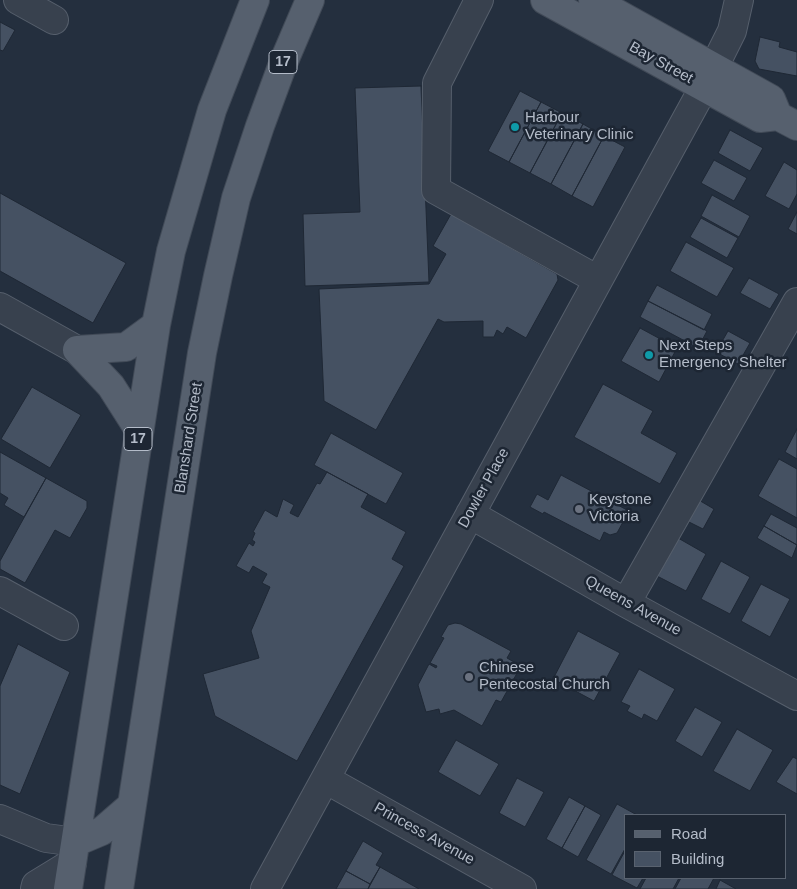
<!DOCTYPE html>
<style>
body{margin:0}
#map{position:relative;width:797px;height:889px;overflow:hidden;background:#242f3e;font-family:Helvetica,sans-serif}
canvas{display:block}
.legend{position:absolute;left:624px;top:814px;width:162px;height:65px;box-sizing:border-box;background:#1d2633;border:1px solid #59626f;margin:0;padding:6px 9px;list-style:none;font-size:15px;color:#b4bcc9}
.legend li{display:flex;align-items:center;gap:10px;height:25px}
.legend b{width:25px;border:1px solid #59626f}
</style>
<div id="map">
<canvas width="797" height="889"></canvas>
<ul class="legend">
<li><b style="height:6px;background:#56606e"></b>Road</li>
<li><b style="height:14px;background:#455162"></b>Building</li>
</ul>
</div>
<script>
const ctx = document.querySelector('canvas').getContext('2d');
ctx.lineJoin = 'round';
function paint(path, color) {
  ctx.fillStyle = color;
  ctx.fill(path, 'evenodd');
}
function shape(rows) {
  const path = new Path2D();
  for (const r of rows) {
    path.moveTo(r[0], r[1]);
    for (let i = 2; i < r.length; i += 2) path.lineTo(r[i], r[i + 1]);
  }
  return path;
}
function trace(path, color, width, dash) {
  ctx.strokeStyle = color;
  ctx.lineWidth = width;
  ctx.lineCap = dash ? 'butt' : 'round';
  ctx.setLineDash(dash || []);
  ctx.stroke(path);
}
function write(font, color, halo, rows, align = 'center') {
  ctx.font = font + ' Helvetica,sans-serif';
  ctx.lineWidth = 5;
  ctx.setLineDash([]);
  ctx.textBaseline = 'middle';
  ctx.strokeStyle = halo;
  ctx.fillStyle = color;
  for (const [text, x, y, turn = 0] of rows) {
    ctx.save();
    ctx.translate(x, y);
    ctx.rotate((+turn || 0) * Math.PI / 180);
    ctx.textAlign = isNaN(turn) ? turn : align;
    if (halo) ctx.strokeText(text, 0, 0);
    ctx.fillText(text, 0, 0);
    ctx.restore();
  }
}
const building = shape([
 [0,22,15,30,3,51,0,50,0,22],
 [760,37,780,42,779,47,797,52,797,76,759,69,755,61,760,37],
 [421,86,429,282,305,286,303,214,360,212,355,88,421,86],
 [520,91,541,102,509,162,488,151,520,91],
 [541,102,562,113,530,173,509,162,541,102],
 [562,113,583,124,551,184,530,173,562,113],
 [583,124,604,136,572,196,551,184,583,124],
 [730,130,763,148,750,171,718,153,730,130],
 [604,136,625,147,593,207,572,196,604,136],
 [714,160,747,178,734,201,701,183,714,160],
 [784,162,797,170,797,194,789,209,765,196,784,162],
 [0,193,126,263,93,323,0,271,0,193],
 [712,195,750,216,739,237,701,216,712,195],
 [797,212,797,234,788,229,797,212],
 [451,214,557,274,558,280,526,338,507,327,503,334,497,330,494,337,483,337,483,321,444,322,438,319,376,430,324,401,319,289,429,284,446,254,433,246,451,214],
 [701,218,738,238,727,258,690,237,701,218],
 [686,242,734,268,717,297,670,271,686,242],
 [749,278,779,294,770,309,740,293,749,278],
 [657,285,712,314,704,330,648,301,657,285],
 [648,301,707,331,698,348,640,317,648,301],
 [640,328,677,348,659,382,621,361,640,328],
 [728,331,750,343,738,364,716,352,728,331],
 [603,384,653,411,641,433,677,453,660,484,574,437,603,384],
 [32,387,81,415,50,468,1,439,32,387],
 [797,429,797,459,785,452,797,429],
 [331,433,403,473,386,504,314,465,331,433],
 [0,452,46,478,24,517,4,505,8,498,0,493,0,452],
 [779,459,797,469,797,518,758,496,779,459],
 [327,472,368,494,361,507,406,532,392,559,404,566,297,761,215,716,203,674,259,658,251,631,270,587,262,583,267,574,253,566,249,573,236,566,249,543,253,546,255,542,252,540,255,533,253,532,265,510,277,517,283,499,294,505,290,513,298,517,317,483,320,484,327,472],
 [561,475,629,511,617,533,610,535,604,532,600,541,544,512,543,514,530,507,537,494,548,500,561,475],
 [46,478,87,501,87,508,70,538,55,530,25,583,0,569,0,561,46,478],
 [697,499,714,509,703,529,685,520,697,499],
 [771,514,797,528,797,545,764,526,771,514],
 [764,526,797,545,792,558,757,538,764,526],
 [678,538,706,554,686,591,657,576,678,538],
 [721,561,750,577,730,614,701,599,721,561],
 [761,584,790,599,770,637,741,621,761,584],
 [455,623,461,624,511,651,507,658,521,666,501,702,496,700,482,726,454,710,440,714,439,709,426,712,418,685,429,664,436,668,437,666,430,663,444,638,441,637,448,625,455,623],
 [578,631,620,653,594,701,553,679,578,631],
 [18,644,70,672,20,794,0,785,0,686,18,644],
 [639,669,675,689,657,721,644,714,642,719,627,711,630,706,621,702,639,669],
 [695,707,722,722,702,757,675,741,695,707],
 [737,729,773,750,750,791,713,771,737,729],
 [456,740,499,764,480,796,438,772,456,740],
 [793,757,797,759,797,794,776,782,793,757],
 [517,778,544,792,525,827,499,813,517,778],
 [569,797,585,806,562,848,546,839,569,797],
 [617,804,637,815,626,815,626,847,611,874,586,860,617,804],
 [585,806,601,815,578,857,562,848,585,806],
 [363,841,383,853,376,865,380,867,370,884,346,871,363,841],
 [626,849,626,878,643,878,637,888,612,875,626,849],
 [380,867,419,889,368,889,380,867],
 [346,871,370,884,368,889,336,889,346,871],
 [646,878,679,878,673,889,640,889,646,878],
 [681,878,714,878,708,889,675,889,681,878],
 [720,880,736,889,716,889,720,880]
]);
const minor = shape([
 [18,0,54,20],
 [479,0,437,83,436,190,598,280],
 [714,67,732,31,739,0],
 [0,307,77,350],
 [470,514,626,603,797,696],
 [0,591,64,626],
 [626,603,797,302],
 [327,780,522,889],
 [0,819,46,838,76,842],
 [35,889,36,885,72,863],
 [265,889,704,87]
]);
const major = shape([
 [545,0,760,118,778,116],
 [593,0,771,99,778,116,797,126],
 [77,350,111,386,139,430],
 [77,350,126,347,156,325],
 [76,842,102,831,132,805],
 [68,889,156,325,171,251,212,110,255,0],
 [119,889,202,353,218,276,236,198,260,126,284,61,310,0]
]);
const markers = [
 [515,127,5,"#0f9aa8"],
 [649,355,5,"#0f9aa8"],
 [579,509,5,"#6b7280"],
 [469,677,5,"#6b7280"]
];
const shields = [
 [283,62,28],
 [138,439,28]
];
const shieldNames = [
 ["17",283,62],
 ["17",138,439]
];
const streetNames = [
 ["Bay Street",661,63,29],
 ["Blanshard Street",189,438,-81],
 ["Dowler Place",484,488,-61],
 ["Queens Avenue",633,606,29],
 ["Princess Avenue",424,834,29]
];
const poiNames = [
 ["Harbour",525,118],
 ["Veterinary Clinic",525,135],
 ["Next Steps",659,346],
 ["Emergency Shelter",659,363],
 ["Keystone",589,500],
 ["Victoria",589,517],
 ["Chinese",479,668],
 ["Pentecostal Church",479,685]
];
paint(building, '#455162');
trace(building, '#1f2835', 1);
trace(minor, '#565f6c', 30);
trace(major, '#414a57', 30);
trace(minor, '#38414e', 28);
trace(major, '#56606e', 28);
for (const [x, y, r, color] of markers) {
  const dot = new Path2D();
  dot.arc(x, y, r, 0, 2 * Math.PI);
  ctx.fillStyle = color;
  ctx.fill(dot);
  trace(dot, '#1d2633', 2);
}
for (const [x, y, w] of shields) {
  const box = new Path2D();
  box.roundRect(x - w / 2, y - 11.5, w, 23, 4);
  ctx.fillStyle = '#1d2633';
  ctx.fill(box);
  trace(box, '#b4bcc9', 1);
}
write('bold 14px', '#b4bcc9', null, shieldNames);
write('15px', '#b4bcc9', '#1d2633', streetNames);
write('15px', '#b4bcc9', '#1d2633', poiNames, 'left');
</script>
